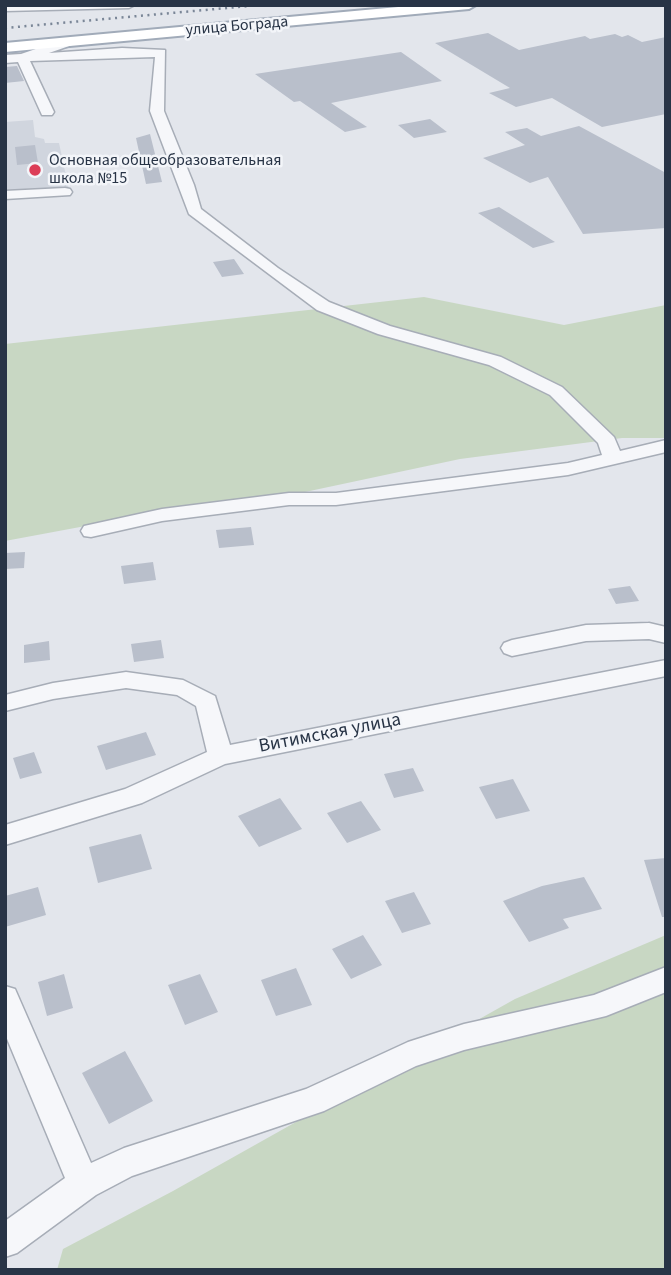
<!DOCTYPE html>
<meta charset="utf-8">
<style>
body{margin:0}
#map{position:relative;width:671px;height:1275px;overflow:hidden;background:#e3e6ec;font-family:"Source Sans 3",sans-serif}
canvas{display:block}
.frame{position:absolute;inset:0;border:7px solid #283446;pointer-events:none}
</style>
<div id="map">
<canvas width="671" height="1275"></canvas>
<div class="frame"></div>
</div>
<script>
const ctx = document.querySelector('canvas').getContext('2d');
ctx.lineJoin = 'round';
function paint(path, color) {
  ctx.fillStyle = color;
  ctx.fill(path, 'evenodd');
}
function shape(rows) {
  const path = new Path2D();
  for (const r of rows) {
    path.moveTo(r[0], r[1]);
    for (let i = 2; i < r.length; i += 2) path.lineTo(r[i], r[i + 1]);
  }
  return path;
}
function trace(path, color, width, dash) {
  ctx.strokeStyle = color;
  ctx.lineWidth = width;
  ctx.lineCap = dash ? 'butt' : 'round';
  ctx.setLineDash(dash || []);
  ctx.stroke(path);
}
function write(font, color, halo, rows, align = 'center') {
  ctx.font = font + ' "Source Sans 3",sans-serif';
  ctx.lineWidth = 5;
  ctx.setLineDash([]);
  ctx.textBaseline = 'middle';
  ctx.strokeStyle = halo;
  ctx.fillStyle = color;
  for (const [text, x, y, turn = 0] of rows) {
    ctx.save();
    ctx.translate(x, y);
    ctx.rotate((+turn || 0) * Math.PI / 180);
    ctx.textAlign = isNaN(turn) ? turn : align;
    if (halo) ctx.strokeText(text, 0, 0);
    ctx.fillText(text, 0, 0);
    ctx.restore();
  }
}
const built = shape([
 [33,120,35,137,44,139,45,143,59,143,69,190,5,194,5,122]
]);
const green = shape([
 [424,297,564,325,666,305,666,438,622,438,460,459,305,492,166,511,5,541,5,344],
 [666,935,666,1270,57,1270,63,1249,173,1191,515,999]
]);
const building = shape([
 [488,33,519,50,585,36,590,39,615,34,622,37,628,35,642,42,666,37,666,114,602,127,552,98,516,107,489,93,510,88,435,43],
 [401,52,442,81,331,103,367,127,345,132,300,101,294,102,255,74],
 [17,66,24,81,5,83,5,67],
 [430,119,447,132,414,138,398,125],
 [579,126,666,173,666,228,583,234,548,177,530,183,483,158,525,145,505,132,527,128,541,136],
 [150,134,162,182,146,184,136,138],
 [35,145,38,163,17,165,15,147],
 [499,207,555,242,533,248,478,213],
 [234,259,244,274,222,277,213,262],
 [251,527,254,545,219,548,216,530],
 [25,552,24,568,5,569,5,553],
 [153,562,156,580,124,584,121,566],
 [630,586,639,601,616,604,608,589],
 [161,640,164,658,134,662,131,644],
 [49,641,50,660,24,663,24,645],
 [146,732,156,755,106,770,97,746],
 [34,752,42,773,20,779,13,758],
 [413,768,424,791,394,798,384,774],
 [513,779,530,811,496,819,479,787],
 [280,798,302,829,259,847,238,816],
 [361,801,381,830,347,843,327,813],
 [141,834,152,869,98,883,89,847],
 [666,858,666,917,662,917,644,860],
 [584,877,602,909,563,919,569,928,529,942,503,901,542,886],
 [38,887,46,915,5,927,5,896],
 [414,892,431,924,402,933,385,901],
 [363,935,382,965,351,979,332,949],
 [296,968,312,1005,276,1016,261,980],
 [64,974,73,1008,47,1016,38,982],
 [200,974,218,1012,185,1025,168,985],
 [125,1051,153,1101,109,1124,82,1073]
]);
const minor = shape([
 [5,5,135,5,129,8,5,11,5,5],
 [68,38,72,39,72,45,49,53,122,48,165,50,164,111,194,185,201,209,278,268,329,302,390,326,501,357,562,387,614,437,620,451,666,440,666,452,568,475,336,505,289,505,162,521,91,537,84,536,81,531,84,526,162,509,289,493,336,493,568,463,602,455,598,443,550,395,489,365,378,334,317,310,189,214,150,111,155,57,30,61,54,112,52,115,42,115,18,62,5,63,5,55,21,54,68,38],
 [65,188,70,189,72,192,70,195,5,199,5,191,65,188],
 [649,623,666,627,666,643,649,639,586,641,512,656,504,653,501,648,504,643,512,640,586,625,649,623],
 [666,660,666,676,225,764,142,803,5,845,5,825,125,789,207,752,196,706,177,695,126,688,53,699,5,711,5,695,53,683,126,672,183,680,215,696,230,745,666,660],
 [666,967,666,992,606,1016,464,1050,416,1066,324,1111,132,1176,96,1195,17,1253,5,1257,5,1221,65,1178,5,1034,5,986,15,989,91,1163,124,1148,306,1089,408,1042,464,1024,594,995,666,967]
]);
const major = shape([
 [420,5,476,5,469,9,5,52,5,43,420,5]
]);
const rail = shape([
 [5,28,260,5]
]);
const markers = [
 [35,170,7,"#dc3d57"]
];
const farStreetnames = [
 ["улица Бограда",237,27,-5]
];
const farPoinames = [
 ["Основная общеобразовательная",49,161],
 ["школа №15",49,179]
];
const streetNames = [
 ["Витимская улица",330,734,-11]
];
paint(built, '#d0d5de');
paint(green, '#c8d7c3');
paint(building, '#b9bfcb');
trace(minor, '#a7adb7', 3);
trace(major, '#a1abb9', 4);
paint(minor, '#f6f7fa');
paint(major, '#fff');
trace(rail, '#7a8697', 2.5, [2, 4.5]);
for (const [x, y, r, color] of markers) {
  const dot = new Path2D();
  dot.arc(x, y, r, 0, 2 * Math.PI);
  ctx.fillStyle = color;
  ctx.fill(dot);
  trace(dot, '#f3f5f9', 2.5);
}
write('16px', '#283446', '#f3f5f9', farStreetnames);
write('16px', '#283446', '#f3f5f9', farPoinames, 'left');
write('19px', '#283446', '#f3f5f9', streetNames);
</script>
